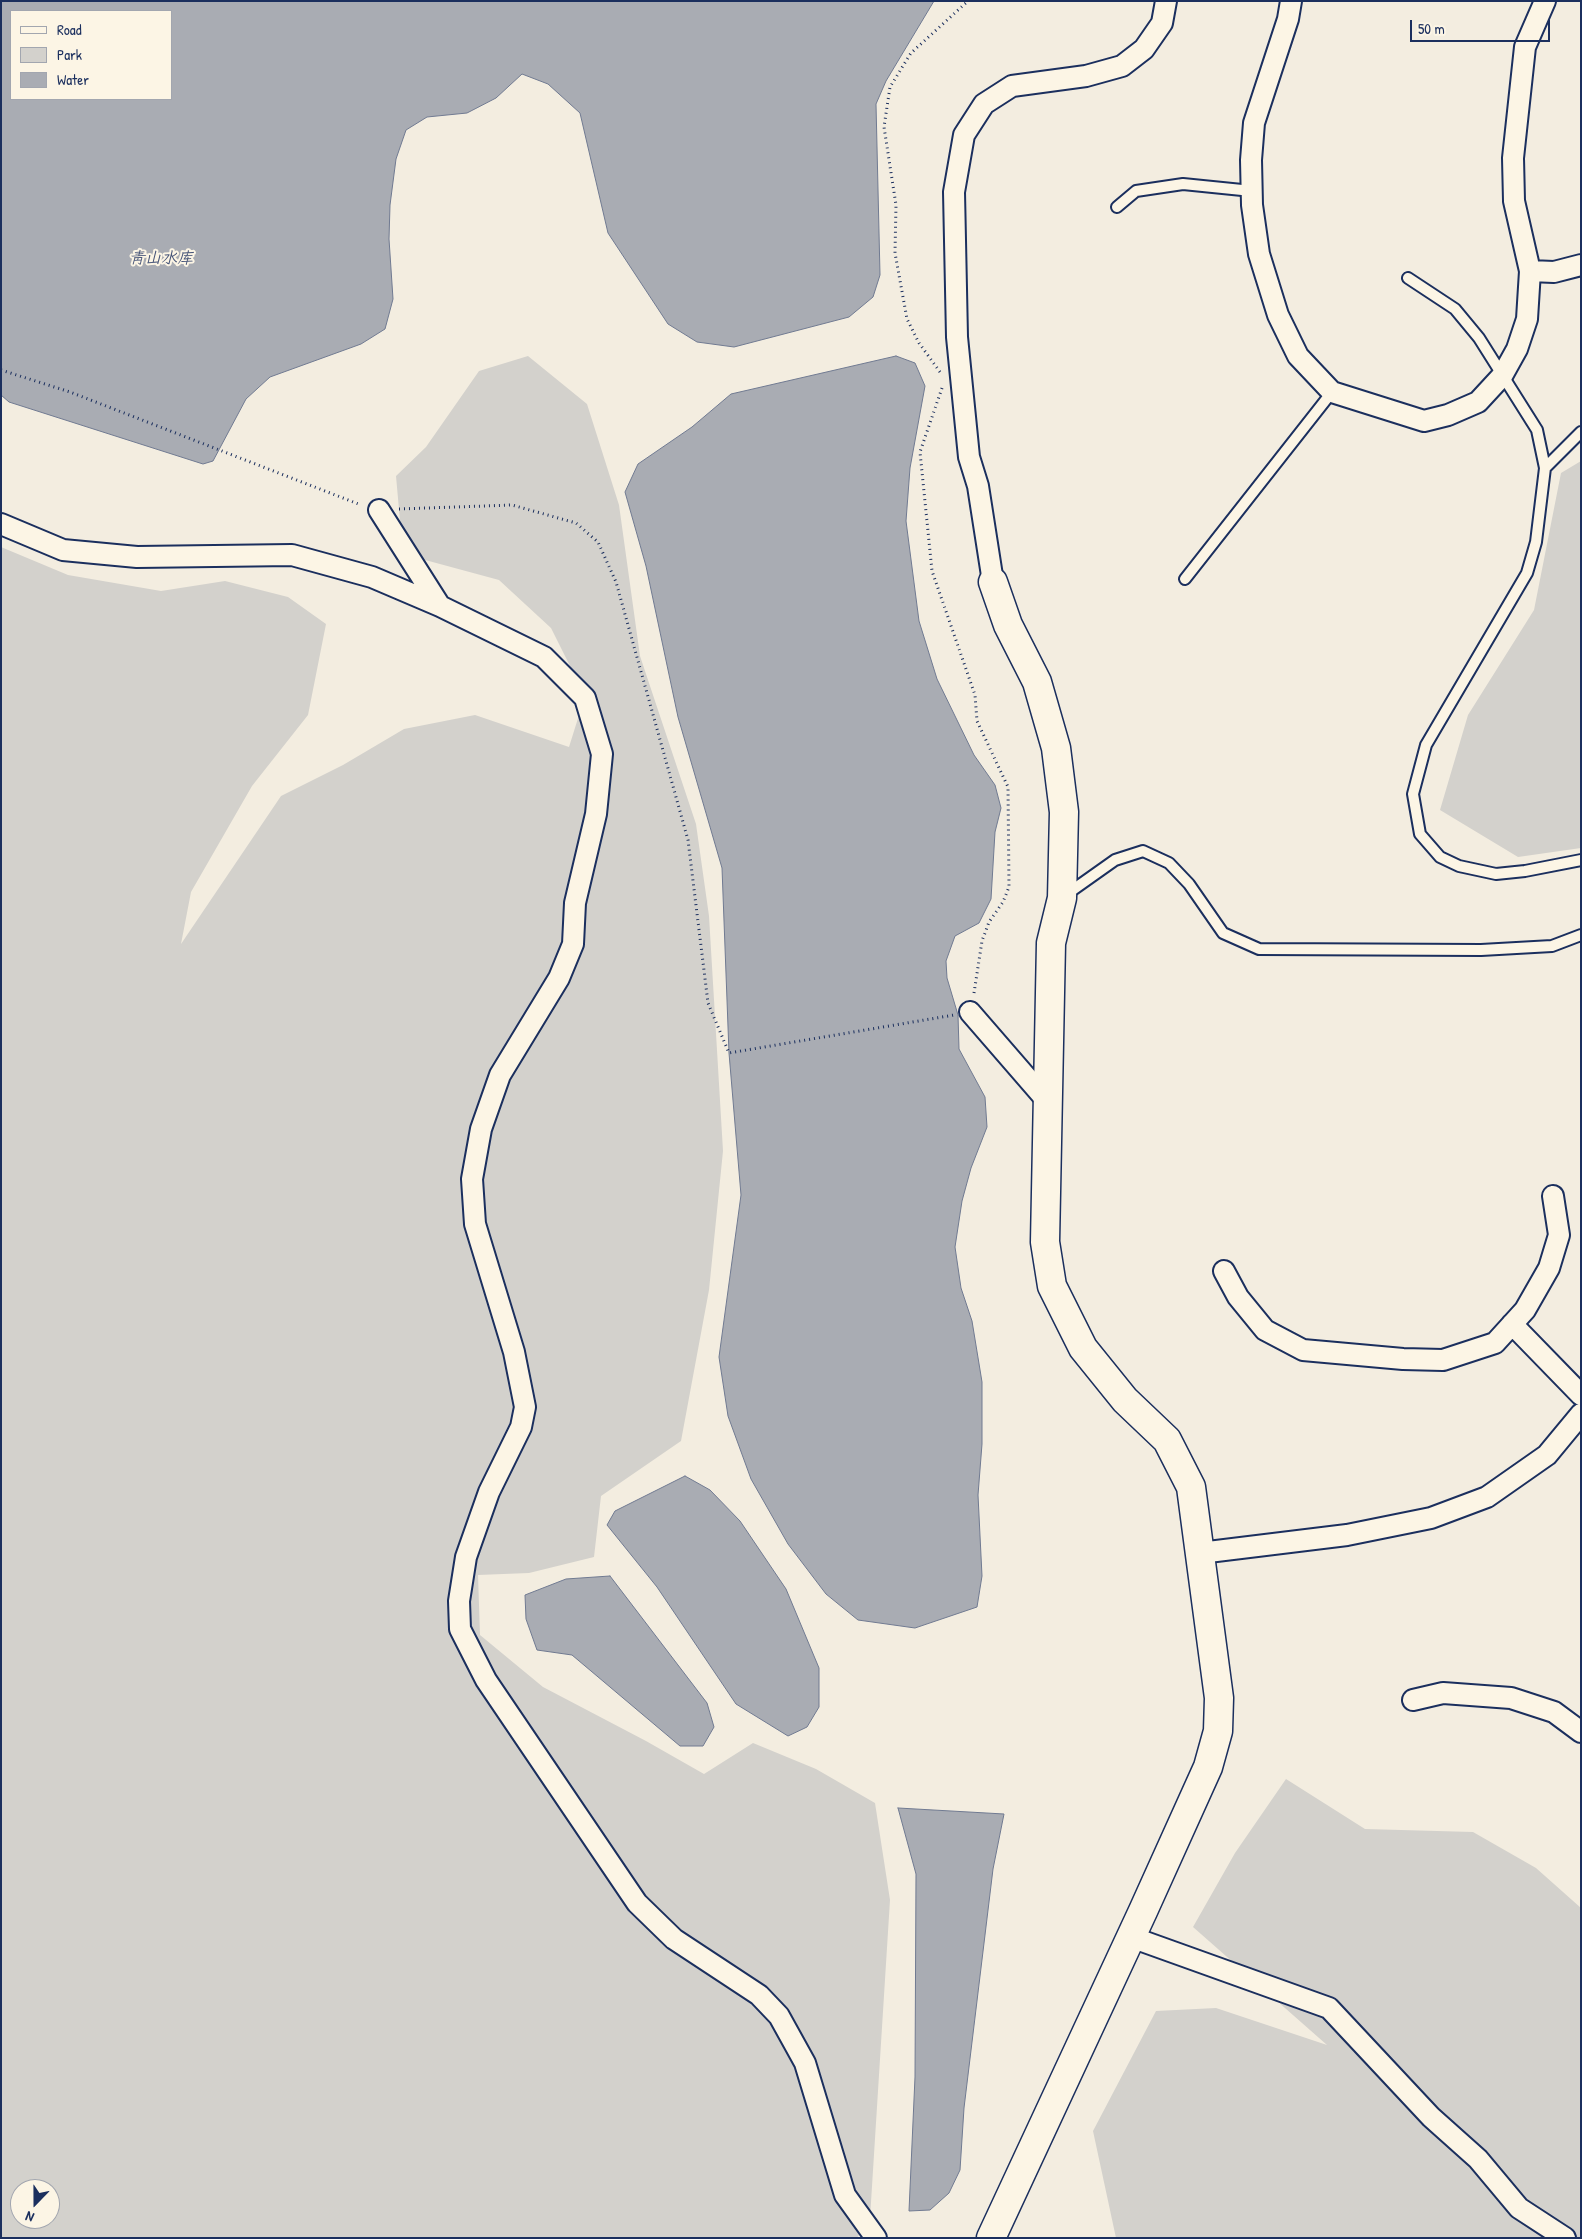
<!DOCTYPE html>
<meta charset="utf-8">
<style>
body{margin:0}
#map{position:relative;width:1582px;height:2239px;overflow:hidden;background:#f3ede0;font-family:"Patrick Hand",sans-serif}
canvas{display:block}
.frame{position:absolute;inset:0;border:2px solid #1b2f5e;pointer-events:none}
.legend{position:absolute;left:10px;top:10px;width:162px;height:90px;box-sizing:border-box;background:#fcf5e5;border:1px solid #a2a6af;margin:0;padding:6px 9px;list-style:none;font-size:15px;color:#1b2f5e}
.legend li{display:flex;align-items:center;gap:10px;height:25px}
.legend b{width:25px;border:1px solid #a2a6af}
.north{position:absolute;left:10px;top:2179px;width:50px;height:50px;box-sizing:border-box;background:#fcf5e5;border:1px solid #a2a6af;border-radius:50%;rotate:202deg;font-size:14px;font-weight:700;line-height:20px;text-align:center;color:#1b2f5e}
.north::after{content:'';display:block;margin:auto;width:18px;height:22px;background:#1b2f5e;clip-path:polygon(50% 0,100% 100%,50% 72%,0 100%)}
.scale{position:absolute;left:1410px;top:20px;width:140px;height:22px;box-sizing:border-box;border:2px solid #1b2f5e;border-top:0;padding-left:6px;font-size:15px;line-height:18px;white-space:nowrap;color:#1b2f5e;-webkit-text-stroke:4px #fcf5e5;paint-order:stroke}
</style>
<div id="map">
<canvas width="1582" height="2239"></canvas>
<div class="frame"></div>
<ul class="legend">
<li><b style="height:6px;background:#fcf5e5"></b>Road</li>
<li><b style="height:14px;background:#d3d1cc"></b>Park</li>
<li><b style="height:14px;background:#a9acb3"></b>Water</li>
</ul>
<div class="north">N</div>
<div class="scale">50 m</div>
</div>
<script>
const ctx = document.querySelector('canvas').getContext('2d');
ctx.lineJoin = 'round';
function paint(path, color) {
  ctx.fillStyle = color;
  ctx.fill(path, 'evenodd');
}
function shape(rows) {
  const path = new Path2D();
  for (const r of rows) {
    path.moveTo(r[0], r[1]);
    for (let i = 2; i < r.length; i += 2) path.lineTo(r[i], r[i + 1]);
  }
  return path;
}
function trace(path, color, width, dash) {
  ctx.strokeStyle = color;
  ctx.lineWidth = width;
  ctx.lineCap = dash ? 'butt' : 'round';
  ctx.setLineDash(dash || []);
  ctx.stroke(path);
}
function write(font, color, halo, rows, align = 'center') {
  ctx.font = font + ' "Patrick Hand","LXGW WenKai TC",sans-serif';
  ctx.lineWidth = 4;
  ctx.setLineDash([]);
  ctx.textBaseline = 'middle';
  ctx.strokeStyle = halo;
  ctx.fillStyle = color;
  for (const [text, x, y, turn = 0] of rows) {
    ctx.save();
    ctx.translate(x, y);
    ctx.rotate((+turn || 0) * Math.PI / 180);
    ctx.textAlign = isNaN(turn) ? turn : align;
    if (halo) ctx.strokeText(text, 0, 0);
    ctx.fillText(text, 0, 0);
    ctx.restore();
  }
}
const green = shape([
 [528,356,587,404,619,505,640,656,696,824,709,916,723,1151,709,1290,681,1441,601,1496,594,1557,529,1573,478,1575,480,1635,543,1687,646,1741,704,1774,753,1743,816,1769,875,1803,890,1900,870,2218,857,2238,1,2238,1,547,68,575,161,591,225,581,288,597,326,624,308,715,252,786,191,892,181,944,281,796,343,765,404,729,475,715,569,747,585,696,551,628,499,580,403,554,396,476,426,447,479,371],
 [20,2189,50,2189,50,2219,20,2219],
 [1581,461,1581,848,1518,857,1440,810,1468,715,1534,610,1561,473],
 [1286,1779,1365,1829,1473,1832,1536,1868,1581,1908,1581,2238,1116,2238,1093,2131,1156,2011,1216,2008,1327,2045,1193,1927,1235,1853]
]);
const water = shape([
 [1,1,934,1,886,81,876,104,880,275,873,297,849,317,734,347,697,342,668,324,608,233,580,113,548,84,522,74,496,98,467,113,427,117,406,130,396,159,390,205,389,239,393,299,385,329,361,344,270,377,246,399,213,461,203,464,9,402,1,395,1,1],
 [11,11,171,11,171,99,11,99,11,11],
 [896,356,915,363,925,386,910,468,906,521,919,621,937,679,974,755,995,785,1001,808,995,832,991,899,979,923,955,936,946,961,947,978,958,1015,959,1049,985,1097,987,1127,971,1168,962,1201,955,1247,961,1288,972,1321,982,1382,982,1444,978,1495,982,1576,977,1607,915,1628,858,1620,826,1594,788,1544,751,1479,728,1416,719,1357,741,1195,729,1053,722,868,678,717,646,566,625,492,638,464,692,427,731,394,896,356],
 [685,1476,710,1490,740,1521,786,1589,819,1668,819,1707,807,1727,788,1736,736,1704,657,1587,607,1525,615,1511,685,1476],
 [610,1576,707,1703,714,1727,703,1746,680,1746,572,1655,537,1650,526,1619,525,1595,566,1579,610,1576],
 [898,1808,1004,1814,993,1869,964,2108,960,2170,949,2193,930,2210,909,2211,915,2077,916,1874,898,1808]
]);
const path = shape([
 [1,370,70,392,361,505],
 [940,372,919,343,907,319,895,253,896,205,884,127,890,87,911,53,968,1],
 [942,388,920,452,932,571,975,695,977,721,1008,787,1009,887,1003,902,989,922,982,941,974,993],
 [399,509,512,505,576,523,598,542,616,582,688,840,708,1003,729,1053,954,1015]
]);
const lane = shape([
 [1117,207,1136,191,1183,184,1252,191],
 [1408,278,1455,309,1479,338,1537,430,1545,468,1536,542,1527,573,1426,745,1413,794,1420,834,1440,857,1459,866,1496,874,1525,871,1581,860],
 [1545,468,1581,432],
 [1185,579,1332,392],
 [1067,894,1115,860,1143,851,1169,863,1189,884,1223,933,1259,949,1481,950,1552,946,1581,935]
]);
const street = shape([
 [1291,1,1288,19,1254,123,1251,160,1252,205,1259,254,1278,315,1298,356,1332,392,1424,421,1448,415,1478,402,1502,376,1517,349,1527,319,1530,271,1514,201,1513,158,1525,47,1545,1],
 [1530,271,1554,272,1581,265],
 [379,510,440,606],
 [1,524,63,550,137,557,292,555,372,577,440,606,544,657,585,698,602,754,596,814,575,903,573,944,559,978,500,1075,481,1129,472,1179,475,1224,514,1352,525,1407,521,1427,489,1492,466,1557,459,1601,460,1629,486,1680,637,1903,674,1939,759,1995,779,2016,805,2063,845,2195,876,2238],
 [993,582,978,486,969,457,957,337,954,192,964,135,984,104,1012,86,1086,76,1122,66,1144,49,1162,23,1166,1],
 [970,1012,1048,1102],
 [1224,1271,1238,1297,1265,1330,1303,1350,1403,1359,1443,1360,1495,1343,1525,1310,1549,1268,1559,1235,1553,1196],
 [1512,1324,1581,1395],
 [1200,1553,1347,1535,1431,1518,1487,1497,1547,1455,1581,1414],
 [1413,1700,1443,1693,1511,1698,1554,1712,1581,1732],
 [1131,1937,1329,2008,1431,2117,1478,2159,1519,2208,1565,2238]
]);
const secondary = shape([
 [991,2238,1143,1911,1208,1767,1218,1731,1219,1698,1191,1487,1167,1440,1125,1400,1083,1348,1052,1286,1045,1242,1051,943,1062,898,1064,812,1056,748,1037,682,1008,625,993,582]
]);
const waterNames = [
 ["青山水库",161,259]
];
paint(green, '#d3d1cc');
paint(water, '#a9acb3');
trace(water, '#707a91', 1);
trace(lane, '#1b2f5e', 14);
trace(street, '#1b2f5e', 24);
trace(secondary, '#1b2f5e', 31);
trace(path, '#1b2f5e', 3, [1, 4]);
trace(lane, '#fcf5e5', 10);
trace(street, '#fcf5e5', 20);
trace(secondary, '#fcf5e5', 28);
write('italic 16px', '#465478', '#fcf5e5', waterNames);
</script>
